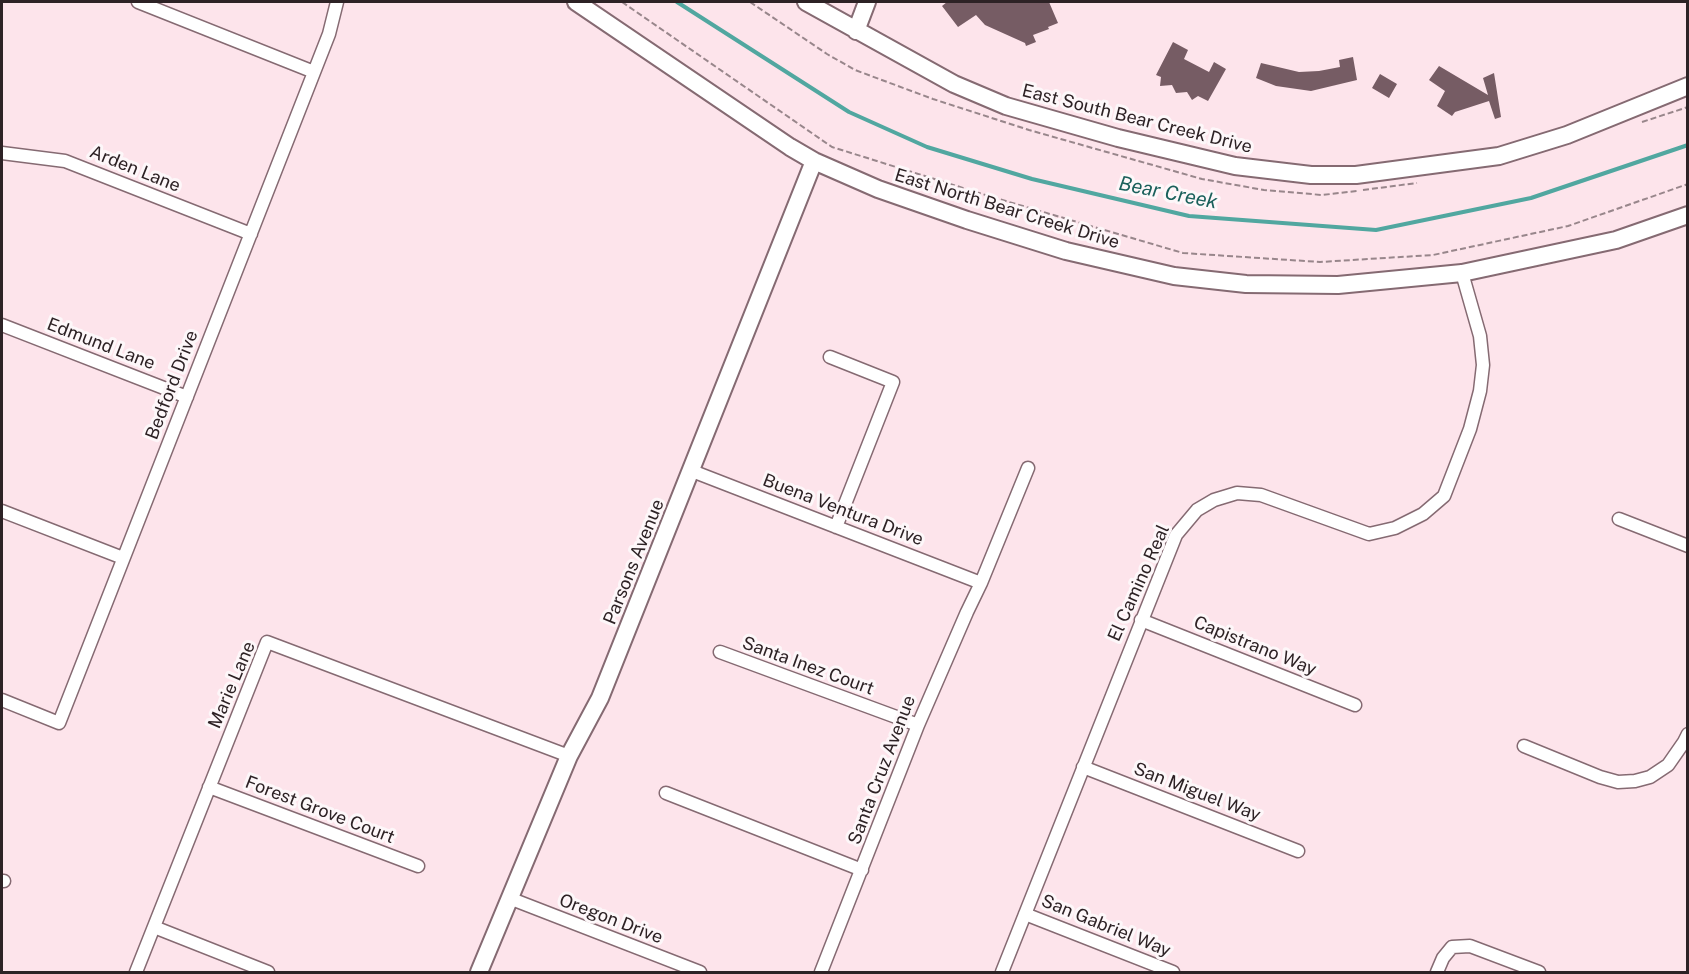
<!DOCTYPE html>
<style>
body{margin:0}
#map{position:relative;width:1689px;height:974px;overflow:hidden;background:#fde4eb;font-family:"Public Sans",sans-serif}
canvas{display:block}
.frame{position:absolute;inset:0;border:3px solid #2d2225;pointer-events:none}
</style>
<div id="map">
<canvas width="1689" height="974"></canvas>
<div class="frame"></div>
</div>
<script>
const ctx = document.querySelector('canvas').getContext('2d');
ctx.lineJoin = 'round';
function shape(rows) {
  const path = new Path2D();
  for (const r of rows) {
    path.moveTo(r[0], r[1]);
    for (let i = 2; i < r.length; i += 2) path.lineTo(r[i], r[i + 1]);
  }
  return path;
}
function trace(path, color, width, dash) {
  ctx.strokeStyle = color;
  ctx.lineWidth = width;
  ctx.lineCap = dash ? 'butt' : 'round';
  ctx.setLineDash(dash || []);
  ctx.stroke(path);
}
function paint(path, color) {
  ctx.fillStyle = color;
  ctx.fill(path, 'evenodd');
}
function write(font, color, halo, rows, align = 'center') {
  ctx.font = font + ' "Public Sans",sans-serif';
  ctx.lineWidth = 6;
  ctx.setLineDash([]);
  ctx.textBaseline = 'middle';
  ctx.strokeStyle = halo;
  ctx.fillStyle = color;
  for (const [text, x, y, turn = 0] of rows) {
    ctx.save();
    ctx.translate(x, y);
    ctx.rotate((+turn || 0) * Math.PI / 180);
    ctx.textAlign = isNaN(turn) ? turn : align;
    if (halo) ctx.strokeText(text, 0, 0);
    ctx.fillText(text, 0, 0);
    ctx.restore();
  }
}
const stream = shape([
 [677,2,849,112,927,147,1032,179,1189,216,1376,230,1531,198,1688,145]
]);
const building = shape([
 [947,2,1049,2,1058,23,1048,27,1049,29,1033,35,1036,42,1026,46,1025,43,985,25,976,15,958,27,942,6],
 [1173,42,1188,50,1184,59,1209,72,1214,62,1226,69,1208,101,1198,96,1192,100,1187,92,1176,93,1172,85,1160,86,1161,77,1156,75],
 [1353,57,1357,80,1311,91,1276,86,1256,78,1261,63,1299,72,1319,71,1340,67,1339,60],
 [1439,66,1488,95,1483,78,1494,73,1501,117,1495,119,1489,101,1455,112,1452,116,1437,106,1445,91,1429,80],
 [1380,74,1397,84,1389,98,1372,88]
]);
const path = shape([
 [622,2,832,147,992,197,1183,253,1320,262,1433,255,1568,226,1688,184],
 [750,2,827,54,855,70,933,99,1029,130,1202,179,1264,190,1322,195,1357,191],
 [1642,122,1688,107],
 [1363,190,1417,183]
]);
const street = shape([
 [138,2,314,72],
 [2,153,65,161,251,234],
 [2,325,187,397],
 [830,357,893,382,836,527],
 [692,471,981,583],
 [2,511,123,558],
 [1619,519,1688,546],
 [1141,620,1355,705],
 [720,652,918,725],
 [2,700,59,723,329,34,337,2],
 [1524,746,1600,777,1618,782,1635,781,1650,777,1668,765,1684,742,1688,734],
 [1083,767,1298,851],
 [209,787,418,866],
 [666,793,862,870],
 [2,881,4,881],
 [509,898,700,972],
 [1025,914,1173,972],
 [154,927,268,972],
 [136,972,267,642,569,756],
 [821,972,918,725,967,612,981,583,1028,468],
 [1002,972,1176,535,1197,510,1214,500,1237,493,1261,495,1369,534,1395,528,1423,514,1444,496,1470,429,1480,391,1483,365,1480,336,1462,273],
 [1437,972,1443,958,1452,947,1470,946,1539,972]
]);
const secondary = shape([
 [576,2,790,147,814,161,878,189,967,220,1066,251,1174,276,1246,284,1338,285,1462,273,1616,240,1688,215],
 [806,2,954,84,1006,106,1118,138,1235,166,1311,175,1356,175,1499,156,1567,135,1688,86],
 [856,31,867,2],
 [479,972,569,756,600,698,814,161]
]);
const streetNames = [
 ["East South Bear Creek Drive",1137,119,14],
 ["Arden Lane",135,169,22],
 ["East North Bear Creek Drive",1007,209,17],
 ["Edmund Lane",101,344,21],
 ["Bedford Drive",172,385,-69],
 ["Buena Ventura Drive",843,510,21],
 ["Parsons Avenue",634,562,-68],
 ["El Camino Real",1139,583,-66],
 ["Capistrano Way",1255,646,22],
 ["Santa Inez Court",808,666,20],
 ["Marie Lane",232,685,-67],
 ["Santa Cruz Avenue",882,770,-69],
 ["San Miguel Way",1197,792,21],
 ["Forest Grove Court",320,810,21],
 ["Oregon Drive",611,919,21],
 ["San Gabriel Way",1106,926,22]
];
const waterNames = [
 ["Bear Creek",1168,193,11]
];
trace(stream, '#51a7a0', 4);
paint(building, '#765c64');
trace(street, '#856a72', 15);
trace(secondary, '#856a72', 20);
trace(path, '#98868b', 2, [6, 3]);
trace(street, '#fff', 12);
trace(secondary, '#fff', 16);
write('18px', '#2d2225', '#fdf7f9', streetNames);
write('italic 20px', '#1a605b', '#fdf7f9', waterNames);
</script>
